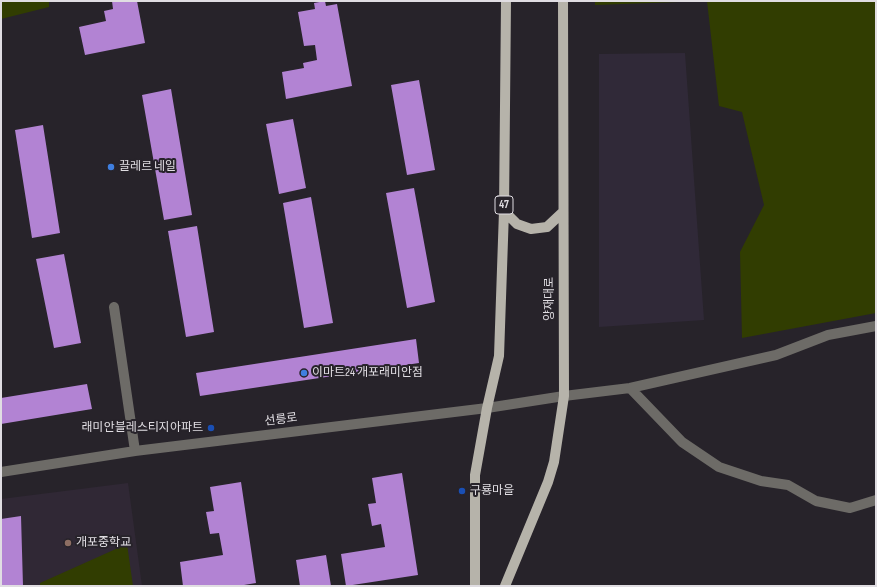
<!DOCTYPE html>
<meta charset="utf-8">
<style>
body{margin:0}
#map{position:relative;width:877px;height:587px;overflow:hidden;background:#27232a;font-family:"Sofia Sans Condensed",sans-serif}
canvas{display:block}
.frame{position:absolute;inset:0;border:2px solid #e0dde2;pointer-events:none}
</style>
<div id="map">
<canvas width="877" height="587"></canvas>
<div class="frame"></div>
</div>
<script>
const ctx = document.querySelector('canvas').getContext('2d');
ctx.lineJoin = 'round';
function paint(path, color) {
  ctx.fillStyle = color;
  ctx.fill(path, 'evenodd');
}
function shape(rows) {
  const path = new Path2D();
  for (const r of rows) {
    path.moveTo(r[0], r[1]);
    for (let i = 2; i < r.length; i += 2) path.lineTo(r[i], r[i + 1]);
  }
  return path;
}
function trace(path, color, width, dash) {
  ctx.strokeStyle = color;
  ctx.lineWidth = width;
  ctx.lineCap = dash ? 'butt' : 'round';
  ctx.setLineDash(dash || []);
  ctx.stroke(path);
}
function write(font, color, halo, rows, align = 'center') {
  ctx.font = font + ' "Sofia Sans Condensed","Noto Sans KR",sans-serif';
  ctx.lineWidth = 4;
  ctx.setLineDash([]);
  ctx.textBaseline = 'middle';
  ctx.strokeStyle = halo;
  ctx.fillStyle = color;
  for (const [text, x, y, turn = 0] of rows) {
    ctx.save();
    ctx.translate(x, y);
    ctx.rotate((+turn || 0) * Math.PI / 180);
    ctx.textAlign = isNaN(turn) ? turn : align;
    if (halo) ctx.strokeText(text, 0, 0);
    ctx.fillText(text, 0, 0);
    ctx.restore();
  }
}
const built = shape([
 [128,483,142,586,1,586,1,499]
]);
const industrial = shape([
 [685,53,704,320,599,327,599,54]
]);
const green = shape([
 [1,1,49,1,49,7,1,19],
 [595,1,876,1,876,313,742,338,740,252,764,205,742,112,719,106,707,1,595,5],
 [127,544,133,586,40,586,40,583]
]);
const building = shape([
 [112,1,137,1,145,43,85,55,79,27,106,21,104,11,113,9],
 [325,1,326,6,337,4,352,86,286,99,282,72,304,68,303,63,317,60,315,45,304,46,298,12,315,9,314,3],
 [419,80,435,170,407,175,391,85],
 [171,89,192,215,164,220,142,95],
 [293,119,306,188,279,194,266,124],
 [43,125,60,233,32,238,15,130],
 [414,188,435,302,407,308,386,193],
 [311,197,333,323,304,328,283,203],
 [197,226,214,332,186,337,168,231],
 [64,254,81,343,54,348,36,259],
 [416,339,419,363,200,396,196,373],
 [87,384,92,409,1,424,1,398],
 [402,473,418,575,346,586,341,554,385,547,381,524,372,526,368,504,376,503,372,478],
 [241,482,256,583,238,586,183,586,180,562,223,555,219,533,210,534,206,512,214,511,210,487],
 [21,516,23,586,1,586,1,519],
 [326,555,331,586,300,586,296,560]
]);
const minor = shape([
 [114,307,135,451],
 [630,388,682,442,719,467,761,481,788,485,816,501,850,508,876,500],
 [1,472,135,451,487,408,564,396,630,388,776,355,828,335,876,326]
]);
const major = shape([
 [504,211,517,224,531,229,547,227,563,212],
 [475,586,475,475,487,408,499,356,504,211,506,1],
 [505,586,548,482,554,462,564,396,563,1]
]);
const markers = [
 [111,167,4,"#3f7fe0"],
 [304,373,4,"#3f7fe0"],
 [211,428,4,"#1a4fb4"],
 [462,491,4,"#1a4fb4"],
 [68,543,4,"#8d6e63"]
];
const shields = [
 [504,205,18]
];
const shieldNames = [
 ["47",504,205]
];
const poiNames = [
 ["끌레르 네일",119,167],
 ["이마트24 개포래미안점",312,373],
 ["래미안블레스티지아파트",203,428,"right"],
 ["구룡마을",470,491],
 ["개포중학교",76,543]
];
const streetNames = [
 ["양재대로",550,299,-90],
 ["선릉로",281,420,-7]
];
paint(built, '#302835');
paint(industrial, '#302938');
paint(green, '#313d01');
paint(building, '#b283d3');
trace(minor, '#6d6b67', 10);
trace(major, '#b6b3aa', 10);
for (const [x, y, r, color] of markers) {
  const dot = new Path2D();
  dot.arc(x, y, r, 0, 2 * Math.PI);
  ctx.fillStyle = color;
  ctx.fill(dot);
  trace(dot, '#27232a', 1.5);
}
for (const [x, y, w] of shields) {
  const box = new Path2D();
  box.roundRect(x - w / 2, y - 9, w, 18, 3);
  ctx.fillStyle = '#27232a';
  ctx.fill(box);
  trace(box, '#e0dde2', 1);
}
write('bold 11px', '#e0dde2', null, shieldNames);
write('12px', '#e0dde2', '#27232a', poiNames, 'left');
write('12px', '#e0dde2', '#27232a', streetNames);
</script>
